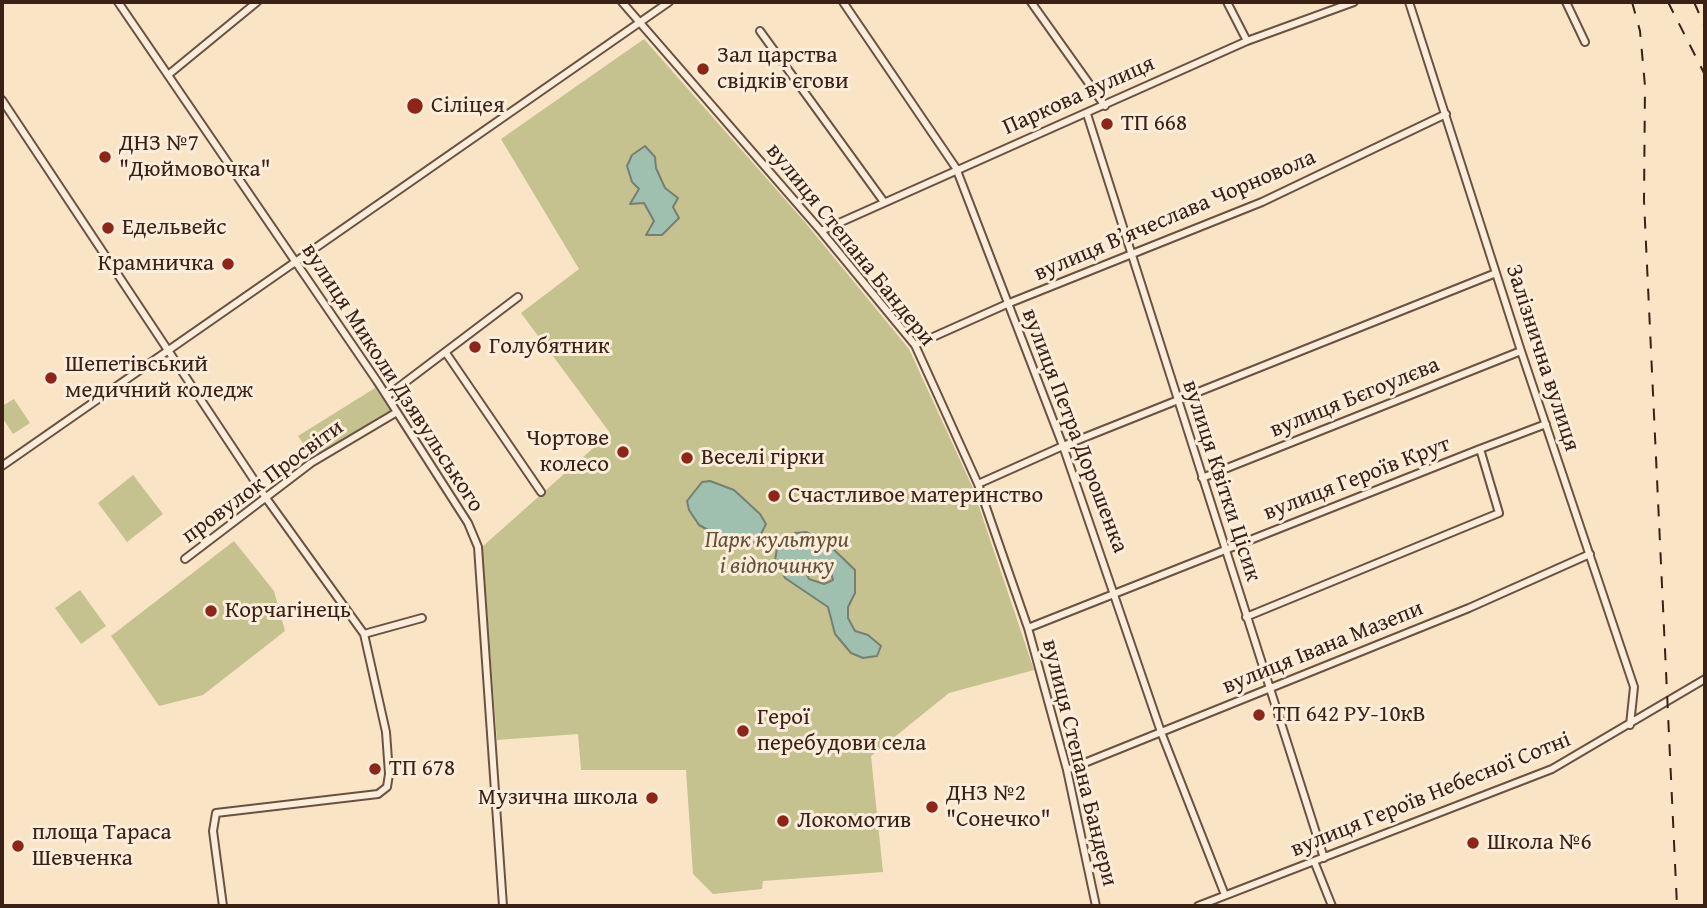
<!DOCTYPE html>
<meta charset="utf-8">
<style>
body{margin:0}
#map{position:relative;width:1707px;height:908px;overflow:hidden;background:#f9e4c6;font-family:"Gentium Book Plus",serif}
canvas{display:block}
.frame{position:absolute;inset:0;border:4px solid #3b2015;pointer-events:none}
</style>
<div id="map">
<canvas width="1707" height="908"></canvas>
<div class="frame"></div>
</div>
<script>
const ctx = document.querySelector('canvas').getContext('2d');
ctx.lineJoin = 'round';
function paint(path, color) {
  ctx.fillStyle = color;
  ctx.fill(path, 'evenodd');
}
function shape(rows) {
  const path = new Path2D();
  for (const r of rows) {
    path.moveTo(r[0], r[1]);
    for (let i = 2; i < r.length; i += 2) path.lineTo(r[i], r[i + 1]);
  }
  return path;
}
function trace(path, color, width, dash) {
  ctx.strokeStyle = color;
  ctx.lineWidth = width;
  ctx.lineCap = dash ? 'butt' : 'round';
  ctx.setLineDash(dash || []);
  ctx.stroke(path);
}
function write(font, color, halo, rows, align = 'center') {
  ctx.font = font + ' "Gentium Book Plus",serif';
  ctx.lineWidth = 6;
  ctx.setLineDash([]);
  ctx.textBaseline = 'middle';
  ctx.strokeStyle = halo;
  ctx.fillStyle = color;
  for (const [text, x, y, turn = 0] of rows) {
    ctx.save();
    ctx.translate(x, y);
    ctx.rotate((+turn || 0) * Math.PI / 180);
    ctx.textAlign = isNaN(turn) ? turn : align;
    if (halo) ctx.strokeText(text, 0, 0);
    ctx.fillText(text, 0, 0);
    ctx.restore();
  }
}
const green = shape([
 [644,39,804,221,909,349,972,486,1034,670,949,693,871,756,883,872,763,881,762,889,713,894,693,874,686,770,581,770,578,734,497,740,482,547,610,433,521,313,579,269,501,139],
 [375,388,390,411,388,416,314,459,298,436],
 [14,399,30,423,13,434,2,417,2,406],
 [133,475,163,514,127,542,98,503],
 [234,541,274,591,285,631,203,695,159,706,111,636],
 [80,590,106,626,81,644,55,608]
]);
const water = shape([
 [645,146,655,157,656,168,665,188,678,198,673,207,679,218,662,235,646,235,654,221,644,203,630,204,639,189,632,182,627,166,632,155,645,146],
 [710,481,734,490,760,514,766,524,758,540,749,546,732,543,699,525,689,510,687,501,702,482,710,481],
 [806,532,827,543,855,570,855,593,848,607,848,618,855,631,868,635,881,646,877,656,863,658,851,653,835,634,828,607,785,578,781,569,774,567,777,548,782,541,795,533,806,532],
 [809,561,819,561,830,569,833,580,824,584,809,579,804,568,809,561]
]);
const minor = shape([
 [118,2,377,381,468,523,478,547,503,906],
 [622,2,821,231,915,345,978,484,1028,628,1067,770,1096,906],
 [843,2,956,168,1063,446,1161,732,1225,895],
 [1031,2,1105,106],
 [1227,2,1247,41],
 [1409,2,1521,351,1634,687,1630,725],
 [1566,2,1585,42],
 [760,31,884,202],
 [168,75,257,2],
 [2,100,266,498,364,634,386,732,389,774,387,787,378,794,216,813,213,831,223,906],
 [1087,114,1324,858],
 [821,231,1247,41,1354,2],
 [915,345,1007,304,1262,202,1446,114],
 [446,353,541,492],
 [387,396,518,297],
 [1480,449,1546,424],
 [2,466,669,2],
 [1202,478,1521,351],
 [978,484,1063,446,1496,273],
 [185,559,311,463,397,412],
 [1028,628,1480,449,1499,513,1246,617],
 [364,634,422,618],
 [1067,770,1469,608,1590,554],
 [1314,861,1332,906],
 [1198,906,1552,769,1705,679]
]);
const rail = shape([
 [1632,2,1640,31,1645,86,1644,201,1677,906],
 [1668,2,1705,75],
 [1694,2,1705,27]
]);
const markers = [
 [703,69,7,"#8f2418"],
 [415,106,9,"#8f2418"],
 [1107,124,7,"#8f2418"],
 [105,157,7,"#8f2418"],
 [108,228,7,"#8f2418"],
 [228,264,7,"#8f2418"],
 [475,347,7,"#8f2418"],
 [51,378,7,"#8f2418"],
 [623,452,7,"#8f2418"],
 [687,458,7,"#8f2418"],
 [774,496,7,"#8f2418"],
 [211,611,7,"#8f2418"],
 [1259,715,7,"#8f2418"],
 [743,731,7,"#8f2418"],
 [375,769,7,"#8f2418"],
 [652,798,7,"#8f2418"],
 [932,807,7,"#8f2418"],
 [783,821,7,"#8f2418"],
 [1473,843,7,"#8f2418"],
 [18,846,7,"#8f2418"]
];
const poiNames = [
 ["Зал царства",717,56],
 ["свідків єгови",717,82],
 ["Сіліцея",431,106],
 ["ТП 668",1121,124],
 ["ДНЗ №7",119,144],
 ["\"Дюймовочка\"",119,170],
 ["Едельвейс",122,228],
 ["Крамничка",214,264,"right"],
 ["Голубятник",489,347],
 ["Шепетівський",65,365],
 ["медичний коледж",65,391],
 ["Чортове",609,439,"right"],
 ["колесо",609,465,"right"],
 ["Веселі гірки",701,458],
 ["Счастливое материнство",788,496],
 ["Корчагінець",225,611],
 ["ТП 642 РУ-10кВ",1273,715],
 ["Герої",757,718],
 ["перебудови села",757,744],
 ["ТП 678",389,769],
 ["ДНЗ №2",946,794],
 ["\"Сонечко\"",946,820],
 ["Музична школа",638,798,"right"],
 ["Локомотив",797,821],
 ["площа Тараса",32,833],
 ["Шевченка",32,859],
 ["Школа №6",1487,843]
];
const streetNames = [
 ["Паркова вулиця",1079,96,-24],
 ["вулиця Вʼячеслава Чорновола",1175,216,-23],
 ["вулиця Степана Бандери",850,245,51],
 ["Залізнична вулиця",1542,358,72],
 ["вулиця Миколи Дзявульського",392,378,57],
 ["вулиця Бєгоулєва",1355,398,-22],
 ["вулиця Петра Дорошенка",1074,431,69],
 ["вулиця Героїв Крут",1357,479,-21],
 ["вулиця Квітки Цісик",1221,481,72],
 ["провулок Просвіти",263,482,-36],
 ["вулиця Івана Мазепи",1323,648,-22],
 ["вулиця Степана Бандери",1079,763,76],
 ["вулиця Героїв Небесної Сотні",1431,795,-22]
];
const parkNames = [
 ["Парк культури",777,541],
 ["і відпочинку",777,567]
];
paint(green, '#c5c290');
paint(water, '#9fbfaf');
trace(water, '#777f71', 2);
trace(minor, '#6a5141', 10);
trace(minor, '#fbedda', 6);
trace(rail, '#3b2015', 2, [12, 12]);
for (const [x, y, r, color] of markers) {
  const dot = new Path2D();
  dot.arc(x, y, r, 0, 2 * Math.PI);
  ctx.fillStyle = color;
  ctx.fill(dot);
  trace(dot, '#fbedda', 2.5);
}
write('23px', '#3b2015', '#fbedda', poiNames, 'left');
write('23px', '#3b2015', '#fbedda', streetNames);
write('italic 23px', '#64513a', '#fbedda', parkNames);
</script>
